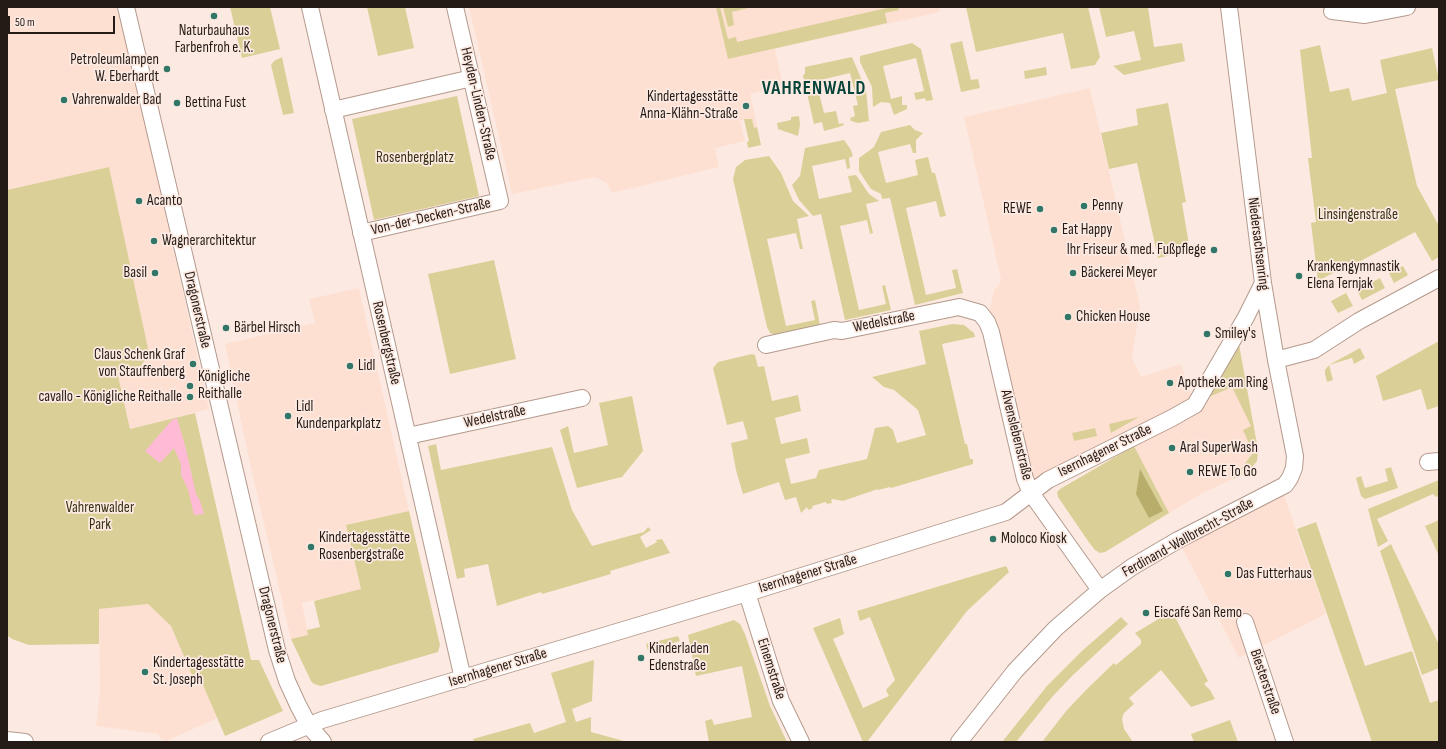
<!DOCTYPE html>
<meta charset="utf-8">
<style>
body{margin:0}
#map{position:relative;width:1446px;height:749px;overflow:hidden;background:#fceae2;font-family:"Sofia Sans Condensed",sans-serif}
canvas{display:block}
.frame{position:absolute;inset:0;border:8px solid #251b16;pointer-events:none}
.scale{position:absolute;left:8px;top:16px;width:107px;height:18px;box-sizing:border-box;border:2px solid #251b16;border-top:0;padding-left:5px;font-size:12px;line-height:14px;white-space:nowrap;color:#251b16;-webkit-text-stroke:3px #fceae2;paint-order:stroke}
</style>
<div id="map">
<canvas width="1446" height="749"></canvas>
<div class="frame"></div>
<div class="scale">50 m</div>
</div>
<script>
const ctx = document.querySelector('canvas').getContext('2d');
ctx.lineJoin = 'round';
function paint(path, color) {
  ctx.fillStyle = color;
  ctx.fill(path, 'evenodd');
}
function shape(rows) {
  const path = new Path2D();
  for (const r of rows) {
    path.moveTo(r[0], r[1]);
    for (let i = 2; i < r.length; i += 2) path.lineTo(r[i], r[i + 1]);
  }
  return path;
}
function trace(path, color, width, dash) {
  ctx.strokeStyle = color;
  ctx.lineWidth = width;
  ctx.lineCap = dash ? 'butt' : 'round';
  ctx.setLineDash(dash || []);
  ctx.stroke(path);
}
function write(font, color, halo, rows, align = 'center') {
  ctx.font = font + ' "Sofia Sans Condensed",sans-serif';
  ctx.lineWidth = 3.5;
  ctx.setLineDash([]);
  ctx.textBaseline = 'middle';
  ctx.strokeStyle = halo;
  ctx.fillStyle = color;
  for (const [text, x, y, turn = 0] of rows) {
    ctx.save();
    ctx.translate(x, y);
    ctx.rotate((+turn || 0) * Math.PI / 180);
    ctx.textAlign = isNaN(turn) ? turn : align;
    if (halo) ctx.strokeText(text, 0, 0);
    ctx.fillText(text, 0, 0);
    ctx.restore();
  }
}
const built = shape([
 [7,7,116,7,127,43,209,409,130,429,117,371,141,366,109,167,7,190],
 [469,7,939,7,940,12,775,49,783,86,750,94,760,139,749,142,744,120,740,120,745,141,715,148,719,167,612,193,607,183,595,177,512,194],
 [1090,88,1140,306,1132,358,1141,377,1181,364,1194,404,1031,493,987,322,994,290,999,285,1001,279,964,117],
 [359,288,409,511,346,525,361,590,302,603,308,635,291,639,250,464,225,344,315,323,309,299],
 [1238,339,1258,450,1257,461,1248,472,1203,493,1169,513,1134,446,1190,419,1204,407],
 [1281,487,1326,614,1239,658,1178,540],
 [148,604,171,626,194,680,200,678,218,718,166,741,160,738,158,734,96,726,100,692,99,609]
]);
const green = shape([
 [230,7,270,7,280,49,242,58],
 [367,7,405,7,414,48,378,56],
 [716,7,720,7,728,39,736,37,737,42,891,7,898,7,899,10,885,13,887,23,728,59],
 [723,7,752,7,732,12,734,25,728,27],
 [966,7,1088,7,1100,57,1095,65,1071,69,1063,33,976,52],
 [1099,7,1148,7,1154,47,1182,43,1185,61,1124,75,1113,66,1141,60,1134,31,1106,37],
 [962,41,971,80,978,79,980,88,961,92,950,44],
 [912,43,921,49,933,100,926,101,925,98,916,100,914,93,924,91,916,58,883,66,891,99,902,96,902,105,907,105,907,109,894,115,890,103,881,102,873,107,872,87,860,62,860,56],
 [1320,45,1330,92,1349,88,1352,101,1387,93,1380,60,1432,48,1439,80,1395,89,1417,186,1439,226,1439,257,1432,261,1415,232,1355,264,1354,262,1318,281,1311,223,1316,222,1308,158,1312,158,1300,50],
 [282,57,294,113,283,115,271,65,274,61],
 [852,57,866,90,869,121,858,123,851,121,850,118,855,116,853,106,858,105,850,73,816,81,824,113,836,111,839,124,843,123,844,125,839,127,824,131,822,122,814,124,803,76,805,73,805,67],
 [1046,67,1047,75,1025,79,1024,71],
 [457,96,479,196,374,220,352,119],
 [1168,103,1186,202,1182,203,1190,251,1158,258,1137,163,1109,169,1101,133,1138,125,1136,109],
 [799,116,800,125,798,136,778,129,777,123,791,120,791,117],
 [744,119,752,119,754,128,757,127,761,145,748,148,747,142,749,141],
 [910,125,915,130,923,133,916,140,916,153,913,153,910,144,878,152,886,183,918,175,915,160,928,157,932,173,935,173,946,216,940,217,936,201,906,208,926,295,956,288,952,270,957,269,963,293,915,305,890,198,882,199,881,194,871,189,859,171,859,158,874,147,881,132],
 [844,140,851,150,853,156,849,158,850,168,847,169,845,159,812,166,819,199,852,192,848,176,856,175,869,194,879,201,866,204,873,233,870,234,867,220,840,226,859,310,886,304,882,286,885,285,891,310,845,320,821,214,813,216,799,200,792,185,800,176,805,148],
 [769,156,781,173,793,201,809,216,797,219,803,249,800,249,796,233,767,239,786,326,815,320,811,301,815,300,820,325,776,335,770,333,767,327,733,179,736,167,745,160],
 [109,167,149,353,141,366,117,371,130,429,195,413,251,660,259,660,283,711,225,736,200,678,194,680,171,626,148,604,99,609,99,644,29,645,12,639,7,635,7,190],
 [494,260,516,359,450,374,428,274],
 [1403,266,1408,275,1394,283,1389,273],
 [1380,278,1385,288,1362,300,1356,288,1363,284,1365,286],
 [1346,293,1353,306,1338,313,1331,301],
 [952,324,964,325,974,333,975,337,942,344,965,444,967,444,970,459,973,459,973,464,891,488,890,487,878,490,878,489,843,501,833,499,831,500,832,503,827,504,826,502,812,506,813,508,808,510,807,507,801,513,796,497,785,500,779,482,743,494,736,470,731,443,748,439,743,421,727,425,713,368,718,362,752,354,755,355,758,367,764,366,772,401,798,395,801,411,775,418,781,444,807,438,810,453,785,459,791,484,816,478,819,470,867,459,875,428,888,426,893,430,897,443,926,435,918,410,894,390,884,387,872,377,926,364,919,331],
 [1238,339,1258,450,1257,461,1248,472,1233,479,1253,453,1243,430,1251,426,1232,387,1209,397],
 [1439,341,1439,406,1427,410,1421,389,1383,401,1376,376],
 [1360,348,1365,358,1354,364,1352,358,1329,365,1333,380,1327,382,1325,374,1325,370,1329,365],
 [632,396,643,451,622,477,577,488,560,430,568,426,574,453,608,445,599,403],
 [1139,417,1111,433,1109,424],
 [1095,428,1097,436,1074,441,1072,433],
 [436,444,441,470,552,447,572,510,592,546,644,532,648,527,651,530,640,537,646,548,657,542,656,540,662,539,670,553,610,571,611,574,542,594,541,592,497,606,488,564,464,569,465,577,457,579,428,446],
 [1134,446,1169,513,1105,552,1100,553,1095,550,1088,541,1058,497,1057,492,1060,489],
 [1391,467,1398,488,1365,499,1361,496,1356,478,1361,476,1365,488,1388,481,1385,469],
 [1439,480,1439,496,1436,497,1433,494,1377,519,1388,541,1378,547,1368,509],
 [409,511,440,645,438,652,321,686,314,684,311,681,291,639,308,635,307,630,320,627,314,601,361,589,346,525],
 [1439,520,1439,556,1425,526],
 [1316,522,1365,666,1412,651,1430,703,1439,700,1439,742,1372,742,1297,529],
 [1391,544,1439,645,1439,668,1422,675,1380,551],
 [1006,566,1009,572,967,611,867,742,863,742,813,628,840,618,844,634,833,639,863,708,889,696,886,690,895,680,870,617,860,621,857,611],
 [1172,611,1208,681,1204,684,1210,690,1215,699,1191,707,1161,670,1129,698,1134,704,1124,713,1122,719,1124,729,1133,742,1042,742,1067,710,1087,689,1114,663,1116,665,1141,644,1141,640,1135,633],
 [1121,617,1128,624,1073,675,1052,697,1016,742,1002,742,1047,686,1083,650],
 [734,620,740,624,745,634,770,706,787,742,709,742,705,721,712,719,714,725,752,717,742,666,696,676,688,635],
 [678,636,680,641,648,651,646,644],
 [594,660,592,701,572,709,576,722,591,717,591,732,628,742,474,742,473,739,530,723,534,733,566,722,551,673],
 [1230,720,1238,742,1194,742,1191,734]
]);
const forest = shape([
 [1140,469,1163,511,1149,518,1136,494]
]);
const water = shape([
 [177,418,186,449,196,494,200,501,204,514,194,515,188,489,181,475,181,464,174,448,160,463,145,451,172,420]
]);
const minor = shape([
 [126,7,277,650,287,681,298,705,309,726,323,742],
 [310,7,463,679],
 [1332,11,1365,15,1407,7],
 [333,110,472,78],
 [361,233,500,201,455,7],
 [766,345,834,330,842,331,959,307,980,313,987,322,991,332,1025,479,1031,493,1100,590],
 [1276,360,1314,350,1359,321,1439,278],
 [408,436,582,398],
 [1428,462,1439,461],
 [747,593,781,701,801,742],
 [1245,622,1285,742],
 [7,740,25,742],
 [269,742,322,720,754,591,1006,512,1048,480,1172,418,1195,405,1246,317,1263,283],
 [959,742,1015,671,1056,628,1100,590,1132,567,1178,540,1285,485,1290,478,1294,468,1295,456,1276,360,1263,283,1229,7]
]);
const markers = [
 [214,16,4,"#327668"],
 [167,69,4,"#327668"],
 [64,100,4,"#327668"],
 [177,103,4,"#327668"],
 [746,106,4,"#327668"],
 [139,201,4,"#327668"],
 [1084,206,4,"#327668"],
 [1040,209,4,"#327668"],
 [1054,230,4,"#327668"],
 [154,241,4,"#327668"],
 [1214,250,4,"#327668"],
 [155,273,4,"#327668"],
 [1073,273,4,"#327668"],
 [1299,276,4,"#327668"],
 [1068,317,4,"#327668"],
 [226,328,4,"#327668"],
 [1207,334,4,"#327668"],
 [193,364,4,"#327668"],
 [350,366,4,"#327668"],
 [1170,383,4,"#327668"],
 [190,386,4,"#327668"],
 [190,397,4,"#327668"],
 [288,416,4,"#327668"],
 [1172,448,4,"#327668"],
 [1190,472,4,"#327668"],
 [993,539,4,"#327668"],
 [311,547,4,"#327668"],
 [1228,574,4,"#327668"],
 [1146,613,4,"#327668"],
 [641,658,4,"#327668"],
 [145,672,4,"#327668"]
];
const poiNames = [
 ["Naturbauhaus",214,31,"center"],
 ["Farbenfroh e. K.",214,48,"center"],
 ["Petroleumlampen",159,60,"right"],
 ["W. Eberhardt",159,77,"right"],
 ["Kindertagesstätte",738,97,"right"],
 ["Anna-Klähn-Straße",738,114,"right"],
 ["Vahrenwalder Bad",72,100],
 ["Bettina Fust",185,103],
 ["Acanto",147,201],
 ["Penny",1092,206],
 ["REWE",1032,209,"right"],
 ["Eat Happy",1062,230],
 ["Wagnerarchitektur",162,241],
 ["Ihr Friseur & med. Fußpflege",1206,250,"right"],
 ["Krankengymnastik",1307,267],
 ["Elena Ternjak",1307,284],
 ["Basil",147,273,"right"],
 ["Bäckerei Meyer",1081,273],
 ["Chicken House",1076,317],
 ["Bärbel Hirsch",234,328],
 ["Smiley's",1215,334],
 ["Claus Schenk Graf",185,355,"right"],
 ["von Stauffenberg",185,372,"right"],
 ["Lidl",358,366],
 ["Königliche",198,377],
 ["Reithalle",198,394],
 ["Apotheke am Ring",1178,383],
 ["cavallo - Königliche Reithalle",182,397,"right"],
 ["Lidl",296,407],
 ["Kundenparkplatz",296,424],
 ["Aral SuperWash",1180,448],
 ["REWE To Go",1198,472],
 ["Kindertagesstätte",319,538],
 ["Rosenbergstraße",319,555],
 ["Moloco Kiosk",1001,539],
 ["Das Futterhaus",1236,574],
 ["Eiscafé San Remo",1154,613],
 ["Kinderladen",649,649],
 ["Edenstraße",649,666],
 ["Kindertagesstätte",153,663],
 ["St. Joseph",153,680]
];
const streetNames = [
 ["Heyden-Linden-Straße",478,104,77],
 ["Von-der-Decken-Straße",431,217,-13],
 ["Niedersachsenring",1258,244,83],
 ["Dragonerstraße",197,310,77],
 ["Wedelstraße",884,322,-11],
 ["Rosenbergstraße",386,343,77],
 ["Wedelstraße",495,417,-12],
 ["Alvenslebenstraße",1016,435,76],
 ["Isernhagener Straße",1105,451,-26],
 ["Ferdinand-Wallbrecht-Straße",1188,538,-29],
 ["Isernhagener Straße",808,574,-17],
 ["Dragonerstraße",272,625,76],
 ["Isernhagener Straße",498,668,-17],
 ["Einemstraße",771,669,72],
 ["Biesterstraße",1265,682,71]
];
const parkNames = [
 ["Rosenbergplatz",415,158],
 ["Linsingenstraße",1358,215],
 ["Vahrenwalder",100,508],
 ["Park",100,525]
];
const districtNames = [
 ["VAHRENWALD",814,89]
];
paint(built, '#fee0d3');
paint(green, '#dad097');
paint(forest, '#b9ad6c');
paint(water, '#ffbad5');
trace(minor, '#b4998c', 18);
trace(minor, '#fff', 16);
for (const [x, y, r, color] of markers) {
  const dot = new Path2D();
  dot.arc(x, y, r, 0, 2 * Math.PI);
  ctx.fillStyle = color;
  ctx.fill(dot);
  trace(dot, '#fceae2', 1.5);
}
write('15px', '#251b16', '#fceae2', poiNames, 'left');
write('15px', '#251b16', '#fceae2', streetNames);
write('15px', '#373214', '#fceae2', parkNames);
ctx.letterSpacing = '1px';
write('bold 19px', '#054238', '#fceae2', districtNames);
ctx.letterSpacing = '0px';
</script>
